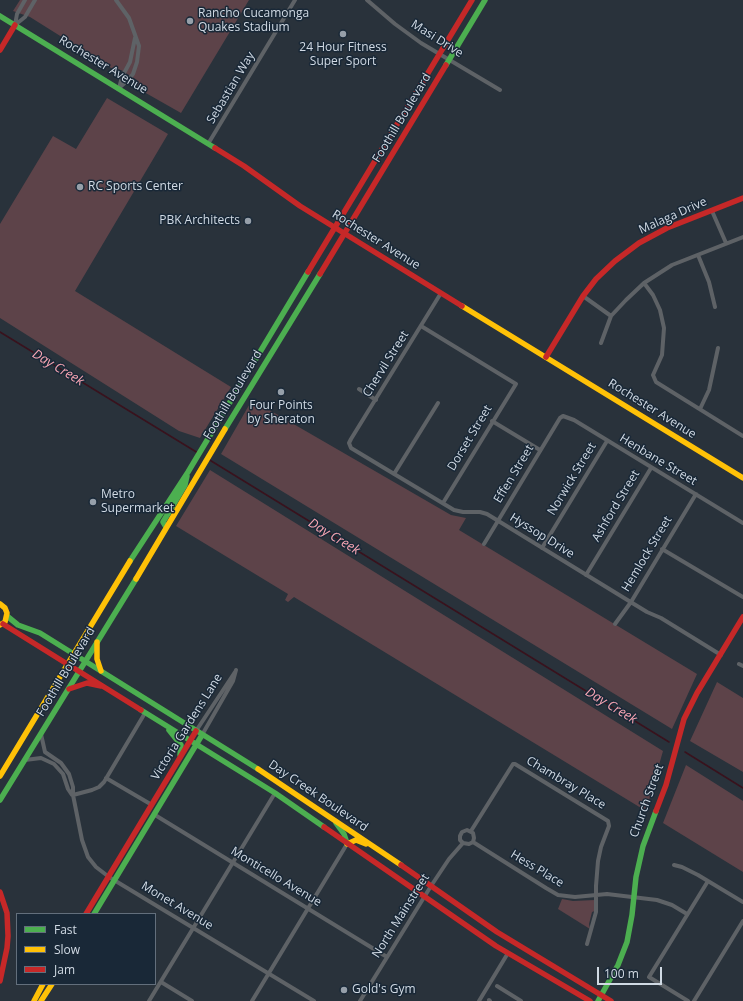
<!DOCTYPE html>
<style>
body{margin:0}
#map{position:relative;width:743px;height:1001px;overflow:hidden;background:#29323b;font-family:"Open Sans",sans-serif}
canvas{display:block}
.legend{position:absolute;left:16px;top:913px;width:140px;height:72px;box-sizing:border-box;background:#192837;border:1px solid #636f7c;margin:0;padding:5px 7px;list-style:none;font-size:12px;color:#d1dae4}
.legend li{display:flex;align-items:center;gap:8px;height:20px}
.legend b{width:20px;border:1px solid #636f7c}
.scale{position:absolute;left:597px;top:967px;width:65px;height:18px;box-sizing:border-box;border:2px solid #d1dae4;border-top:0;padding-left:5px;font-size:12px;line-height:14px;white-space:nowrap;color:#d1dae4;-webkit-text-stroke:3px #192837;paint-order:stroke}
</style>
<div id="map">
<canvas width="743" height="1001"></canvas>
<ul class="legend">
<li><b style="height:5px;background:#4caf50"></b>Fast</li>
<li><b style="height:5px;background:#ffc107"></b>Slow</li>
<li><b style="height:5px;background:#c62828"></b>Jam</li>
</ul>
<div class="scale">100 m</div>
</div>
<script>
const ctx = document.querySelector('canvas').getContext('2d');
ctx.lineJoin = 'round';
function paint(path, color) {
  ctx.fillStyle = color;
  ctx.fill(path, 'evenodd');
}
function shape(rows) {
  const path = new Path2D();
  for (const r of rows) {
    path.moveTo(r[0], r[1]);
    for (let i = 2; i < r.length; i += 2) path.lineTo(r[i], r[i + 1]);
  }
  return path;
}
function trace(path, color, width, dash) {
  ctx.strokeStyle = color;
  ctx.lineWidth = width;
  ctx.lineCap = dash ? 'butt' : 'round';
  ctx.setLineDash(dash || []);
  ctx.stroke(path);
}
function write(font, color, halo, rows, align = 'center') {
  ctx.font = font + ' "Open Sans",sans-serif';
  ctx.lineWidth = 3;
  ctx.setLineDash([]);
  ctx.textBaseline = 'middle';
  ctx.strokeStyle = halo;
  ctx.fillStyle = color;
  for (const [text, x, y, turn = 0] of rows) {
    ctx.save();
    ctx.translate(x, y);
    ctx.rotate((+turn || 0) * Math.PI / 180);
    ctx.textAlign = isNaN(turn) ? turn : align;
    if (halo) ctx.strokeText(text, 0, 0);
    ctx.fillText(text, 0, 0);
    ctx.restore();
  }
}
const green = shape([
 [20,0,249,0,181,113,137,88,137,80,121,70,116,71,30,17,13,11],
 [107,98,168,134,75,291,231,387,200,438,179,431,0,318,0,224,53,136,76,149],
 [252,400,451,515,466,518,459,530,697,674,672,729,221,454],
 [210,470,663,751,646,811,294,597,288,602,285,600,288,594,176,526],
 [717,682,743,698,743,772,690,741],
 [686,765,743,801,743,872,663,823],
 [562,899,573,901,595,900,595,911,592,912,589,924,590,929,558,909]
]);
const stream = shape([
 [0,332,198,453],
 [208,459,669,742],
 [685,752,743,788]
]);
const street = shape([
 [116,0,129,18,139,46,137,62,133,74,128,80,119,88],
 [367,0,395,24,421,43,500,90],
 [15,25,25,17,35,0],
 [15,25,17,14,25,0],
 [119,88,122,77,130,62,135,38],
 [208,144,295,0],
 [712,211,726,243],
 [698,255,709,282,715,307],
 [644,283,653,295,660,310,664,328,662,355,653,375,656,382,743,436],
 [441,293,351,439,349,443,351,448,454,510,463,512,480,512,487,514,647,612,661,618,721,655],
 [583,296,611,316],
 [421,326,516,384,443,503],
 [601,343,611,316,626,300,644,283,672,265,743,237],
 [359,389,376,400],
 [700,409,709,390,718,348],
 [492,421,540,450],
 [394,474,438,403],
 [484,544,560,418,563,416,574,420,743,523],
 [542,548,607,441],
 [662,549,743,597],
 [586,575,651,468],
 [615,624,631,602,696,494],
 [739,664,743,666],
 [196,731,235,672],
 [41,734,45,752,61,763,69,774,73,787,73,795,82,840,88,857,96,867,109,877,314,1001],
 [202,735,233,681,236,670],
 [25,760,41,758,54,764,63,774,68,789,72,795],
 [106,778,152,805],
 [73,795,92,790,99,787,104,782,145,713],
 [155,815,387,957],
 [471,831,513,764,515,764,608,821,609,826,601,847,598,861,596,886,596,912,587,944],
 [473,842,546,888,558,895,575,897,607,894,657,900,672,905,687,914],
 [463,843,460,840,460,836,462,832,467,830,473,833,474,838,473,842],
 [463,843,469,844,473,842],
 [674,865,682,867,698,875,743,902],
 [161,982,192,1001],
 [497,986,521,1001],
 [489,1000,490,1001],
 [149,1001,275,793],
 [252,1001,347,844],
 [360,1001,431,886,449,859,463,843],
 [479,1001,508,953],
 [688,1001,649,977,708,881],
 [694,1001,743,921]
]);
const fast = shape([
 [0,16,215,148],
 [446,65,485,0],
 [225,429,320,274],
 [166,527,163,522,185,485,187,476],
 [130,561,188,472,308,272],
 [7,616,18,625,40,633,258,769],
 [141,710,275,793,324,827],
 [169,730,181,745,180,755],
 [0,800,136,579],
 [336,823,344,834,347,843],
 [94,914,202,735],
 [598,1001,618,965,627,942,632,915,636,877,643,846,656,811]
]);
const slow = shape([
 [462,306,743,478],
 [136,579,225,429],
 [0,604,5,608,7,613,5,622,0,625],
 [97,642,97,659,101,671],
 [258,769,401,865],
 [0,776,130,561],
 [347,844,356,840,366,844],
 [34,1001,43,984],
 [41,1001,52,984]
]);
const jam = shape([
 [0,50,15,25],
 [215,148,244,166,300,206,462,306],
 [308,272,472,0],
 [320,274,446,65],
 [546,357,583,296,596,279,615,261,639,243,667,228,743,198],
 [3,624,141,710],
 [69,689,87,683,101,686],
 [656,811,666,785,684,719,697,693,743,617],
 [324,827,496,946,590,1001],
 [401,865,497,932,611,1001],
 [0,892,7,913,8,936,7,948,0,981],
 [86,914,196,731]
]);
const markers = [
 [190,21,4,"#969fa9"],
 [343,34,4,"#969fa9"],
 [80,187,4,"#969fa9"],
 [248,221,4,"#969fa9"],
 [281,392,4,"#969fa9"],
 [93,502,4,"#969fa9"],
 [344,990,4,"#969fa9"]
];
const poiNames = [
 ["Rancho Cucamonga",198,14],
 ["Quakes Stadium",198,28],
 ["24 Hour Fitness",343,48,"center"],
 ["Super Sport",343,62,"center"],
 ["RC Sports Center",88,187],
 ["PBK Architects",240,221,"right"],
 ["Four Points",281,406,"center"],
 ["by Sheraton",281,420,"center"],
 ["Metro",101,495],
 ["Supermarket",101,509],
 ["Gold's Gym",352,990]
];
const streetNames = [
 ["Masi Drive",437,39,32],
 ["Rochester Avenue",103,65,31],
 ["Sebastian Way",231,88,-59],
 ["Foothill Boulevard",402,118,-59],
 ["Malaga Drive",673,216,-24],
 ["Rochester Avenue",376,240,32],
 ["Chervil Street",386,364,-58],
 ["Foothill Boulevard",233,395,-59],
 ["Rochester Avenue",652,409,32],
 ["Dorset Street",470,438,-59],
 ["Henbane Street",658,460,31],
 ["Effen Street",514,474,-59],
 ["Norwick Street",572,479,-59],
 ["Ashford Street",616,506,-59],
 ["Hyssop Drive",542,536,32],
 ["Hemlock Street",647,554,-59],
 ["Foothill Boulevard",66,672,-59],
 ["Victoria Gardens Lane",187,727,-58],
 ["Chambray Place",566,783,31],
 ["Day Creek Boulevard",318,796,34],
 ["Church Street",647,801,-70],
 ["Hess Place",537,869,31],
 ["Monticello Avenue",276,877,31],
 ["Monet Avenue",177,906,31],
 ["North Mainstreet",401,916,-58]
];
const waterNames = [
 ["Day Creek",58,368,31],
 ["Day Creek",334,537,31],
 ["Day Creek",611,706,31]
];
paint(green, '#5d4349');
trace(stream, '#39121d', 1.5);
trace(street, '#5e6266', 4);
trace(fast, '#4caf50', 5.5);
trace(slow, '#ffc107', 5.5);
trace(jam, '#c62828', 5.5);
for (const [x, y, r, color] of markers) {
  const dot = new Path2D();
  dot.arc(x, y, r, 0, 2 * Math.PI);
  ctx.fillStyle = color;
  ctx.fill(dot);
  trace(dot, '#192837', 1.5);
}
write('12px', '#d1dae4', '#192837', poiNames, 'left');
write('12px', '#d1dae4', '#192837', streetNames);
write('italic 13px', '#f8a5b3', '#192837', waterNames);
</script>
